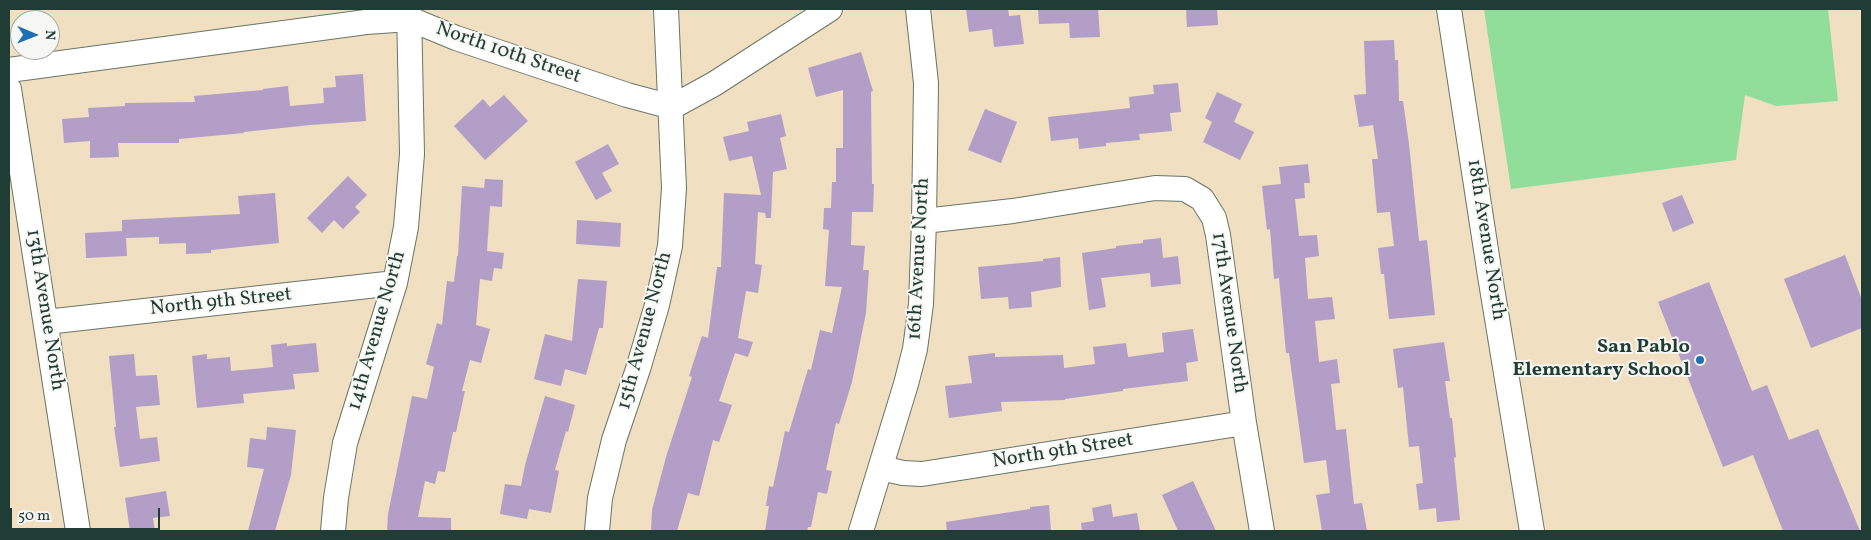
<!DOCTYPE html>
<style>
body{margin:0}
#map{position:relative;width:1871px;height:540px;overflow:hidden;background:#f0dfc0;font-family:Vollkorn,serif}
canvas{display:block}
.frame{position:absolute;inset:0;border:10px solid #1f3d34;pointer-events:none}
.north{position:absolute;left:10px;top:10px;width:50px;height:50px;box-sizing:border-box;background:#f6f6f2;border:1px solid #a0aca6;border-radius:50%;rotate:91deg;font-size:14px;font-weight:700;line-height:20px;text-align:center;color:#1f3d34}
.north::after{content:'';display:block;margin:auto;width:18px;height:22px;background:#1f6fb2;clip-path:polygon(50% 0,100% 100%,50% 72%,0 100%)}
.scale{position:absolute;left:10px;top:508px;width:150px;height:22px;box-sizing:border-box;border:2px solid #1f3d34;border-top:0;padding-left:6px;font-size:15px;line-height:18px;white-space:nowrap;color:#1f3d34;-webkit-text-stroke:4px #f6f6f2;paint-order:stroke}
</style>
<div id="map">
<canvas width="1871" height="540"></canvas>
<div class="frame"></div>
<div class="north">N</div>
<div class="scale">50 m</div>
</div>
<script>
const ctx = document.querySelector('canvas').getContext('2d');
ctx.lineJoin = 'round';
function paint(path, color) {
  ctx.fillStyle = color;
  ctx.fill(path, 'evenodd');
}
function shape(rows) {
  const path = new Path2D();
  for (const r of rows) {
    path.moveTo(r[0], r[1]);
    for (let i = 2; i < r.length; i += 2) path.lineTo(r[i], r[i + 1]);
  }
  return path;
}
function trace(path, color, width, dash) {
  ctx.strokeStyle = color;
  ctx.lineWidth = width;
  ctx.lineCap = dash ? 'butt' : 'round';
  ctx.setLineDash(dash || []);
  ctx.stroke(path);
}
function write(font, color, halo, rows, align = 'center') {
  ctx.font = font + ' Vollkorn,serif';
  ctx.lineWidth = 4;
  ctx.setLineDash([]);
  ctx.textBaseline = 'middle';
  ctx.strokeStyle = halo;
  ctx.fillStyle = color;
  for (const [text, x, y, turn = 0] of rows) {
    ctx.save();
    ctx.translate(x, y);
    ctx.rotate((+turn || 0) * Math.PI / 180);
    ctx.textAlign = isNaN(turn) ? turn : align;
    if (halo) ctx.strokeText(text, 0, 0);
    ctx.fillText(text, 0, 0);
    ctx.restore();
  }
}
const green = shape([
 [1484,9,1828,9,1838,101,1776,106,1745,95,1736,160,1511,189]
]);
const building = shape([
 [966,9,1008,9,1009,16,1020,15,1024,44,994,47,992,29,969,32],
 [1038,9,1098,9,1100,37,1070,38,1069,23,1039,24],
 [1186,9,1217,9,1218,25,1187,27],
 [1394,40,1395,60,1398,60,1399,101,1403,101,1409,144,1419,241,1427,240,1435,315,1389,319,1384,274,1381,274,1378,248,1394,246,1390,212,1377,213,1372,159,1378,159,1373,125,1359,127,1354,95,1366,94,1364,41],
 [861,52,873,91,871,92,872,184,874,184,873,212,852,212,851,245,865,246,863,270,869,270,866,313,852,382,839,424,836,423,826,470,832,471,827,494,818,492,811,527,808,527,807,531,765,531,769,506,766,506,769,486,773,487,785,431,789,432,808,369,811,370,820,330,832,333,842,287,825,286,829,230,823,229,824,208,831,208,832,182,836,182,836,148,843,148,843,90,816,97,808,68],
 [363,74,366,121,310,125,244,132,244,133,179,139,179,143,118,143,119,157,90,158,90,141,64,143,62,119,89,117,88,108,125,106,125,103,195,102,194,96,263,90,263,89,288,86,290,106,324,103,323,88,336,87,335,76],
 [1178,83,1181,112,1170,113,1172,131,1139,134,1140,140,1106,143,1106,146,1079,149,1078,138,1051,141,1048,117,1130,108,1129,97,1154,94,1153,85],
 [1217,92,1242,104,1234,122,1254,132,1240,160,1203,142,1212,122,1205,118],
 [504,95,528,121,485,160,454,126,483,99,490,107],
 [985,109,1017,122,1001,163,968,150],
 [781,114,786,136,780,138,787,169,773,172,771,218,766,218,765,213,758,212,755,264,762,265,758,293,746,291,738,338,753,342,748,357,735,353,719,401,732,405,719,442,713,440,699,496,688,493,677,531,651,531,652,510,666,457,692,377,689,376,702,336,708,338,717,267,721,267,724,193,761,195,752,156,729,161,723,137,749,131,747,122],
 [608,144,619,164,602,173,612,191,596,200,575,162],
 [1308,164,1310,183,1304,183,1305,198,1295,199,1299,236,1317,235,1319,256,1305,258,1308,299,1332,297,1335,319,1315,321,1319,362,1337,359,1340,383,1331,384,1336,430,1346,429,1354,504,1362,503,1367,531,1322,531,1316,495,1330,493,1326,460,1304,463,1289,353,1286,353,1279,278,1274,279,1270,229,1267,230,1262,186,1281,184,1279,167],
 [348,176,367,195,355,207,360,212,343,229,334,220,322,233,307,218],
 [485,179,503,180,502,207,490,206,487,251,504,253,502,269,494,268,492,281,480,279,476,325,490,329,481,363,470,360,462,391,465,391,456,432,453,432,445,472,438,471,435,484,425,481,418,517,451,518,451,531,387,531,388,514,412,396,427,399,434,367,426,364,437,323,442,325,447,281,454,282,457,256,458,256,462,186,484,188],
 [275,193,279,243,211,250,211,253,186,254,186,243,159,244,159,237,126,238,127,256,86,258,85,233,122,231,122,220,240,214,238,196],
 [1682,195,1694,223,1673,232,1662,203],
 [577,220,621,223,620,247,576,244],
 [1161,238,1163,258,1178,256,1181,284,1151,287,1150,273,1101,278,1106,307,1089,310,1082,253,1116,248,1116,246,1143,243,1143,240],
 [1845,255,1862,300,1862,328,1811,348,1784,279],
 [1060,257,1061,287,1031,292,1032,307,1009,309,1008,297,981,299,978,267,1043,261,1043,259],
 [578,279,607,281,603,328,599,328,586,375,565,369,561,386,534,379,545,334,572,341],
 [1709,282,1752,391,1767,385,1789,440,1818,429,1860,531,1783,531,1753,455,1723,467,1658,302],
 [1193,329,1198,361,1186,363,1188,381,1123,389,1123,391,1065,399,1065,400,1001,402,1002,411,949,418,945,386,972,383,968,356,995,353,995,357,1063,355,1064,368,1095,364,1093,347,1126,343,1128,357,1164,352,1162,333],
 [1444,342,1450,381,1445,381,1450,418,1452,418,1456,457,1454,458,1460,520,1437,522,1436,508,1419,510,1416,484,1423,483,1419,446,1409,447,1403,387,1398,388,1393,349],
 [287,343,287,346,316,343,319,372,293,374,295,389,243,394,244,403,197,408,192,356,207,354,207,359,230,357,231,371,264,368,273,367,271,345],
 [134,354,136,376,157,375,160,405,136,407,140,439,157,437,160,461,120,467,114,427,116,427,109,356],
 [545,396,575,405,568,432,566,431,555,470,559,471,551,513,529,509,527,519,500,514,505,484,521,486,525,465],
 [267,427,296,430,291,475,275,531,248,531,264,469,247,467,250,438,266,440],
 [1193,481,1216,531,1178,531,1162,495],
 [166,491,170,516,153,518,155,531,130,531,125,498],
 [1111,504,1113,517,1137,513,1140,531,1082,531,1081,523,1094,521,1092,508],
 [1049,505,1051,531,947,531,946,522,1030,509,1030,507]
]);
const minor = shape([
 [1449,9,1490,276,1532,531],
 [9,70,366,22,410,19,456,38,627,95,672,107,714,84,830,9],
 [9,89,78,531],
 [924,221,1013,211,1155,188,1185,189,1202,199,1214,218,1218,235,1244,423,1262,531],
 [46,322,395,283],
 [881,468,903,473,922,474,1244,423],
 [333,531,336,498,345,443,395,283,406,227,412,154,409,9],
 [597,531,600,498,614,440,638,369,657,305,670,246,674,188,666,9],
 [861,531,906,384,915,349,921,304,924,221,926,83,918,9]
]);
const markers = [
 [1700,360,5,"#1f6fb2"]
];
const streetNames = [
 ["North 10th Street",508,54,19],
 ["18th Avenue North",1485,240,81],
 ["16th Avenue North",920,259,-87],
 ["North 9th Street",221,303,-6],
 ["13th Avenue North",44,310,81],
 ["17th Avenue North",1228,313,82],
 ["14th Avenue North",378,331,-74],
 ["15th Avenue North",646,331,-75],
 ["North 9th Street",1063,452,-9]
];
const poiNames = [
 ["San Pablo",1690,348],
 ["Elementary School",1690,371]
];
paint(green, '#91dd9a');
paint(building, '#b29ec6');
trace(minor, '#687665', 26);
trace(minor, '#fff', 24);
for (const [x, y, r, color] of markers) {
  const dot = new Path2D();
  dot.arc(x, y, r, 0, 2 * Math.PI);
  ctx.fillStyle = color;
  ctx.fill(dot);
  trace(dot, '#f6f6f2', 2);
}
write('20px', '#1f3d34', '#f6f6f2', streetNames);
write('bold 20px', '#1f3d34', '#f6f6f2', poiNames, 'right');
</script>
